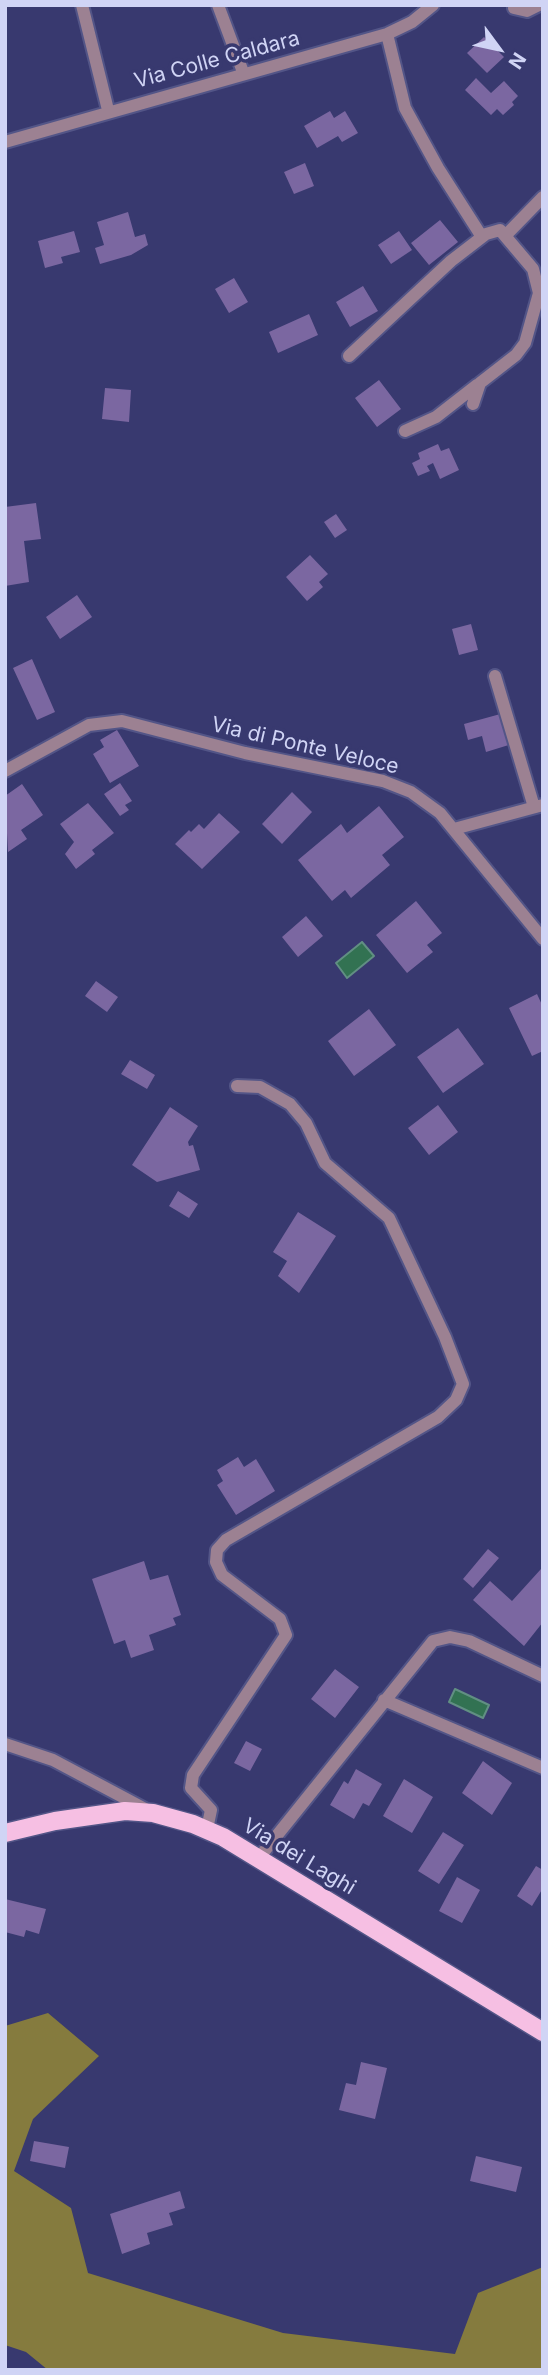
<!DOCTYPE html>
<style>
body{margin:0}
#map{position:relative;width:548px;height:2375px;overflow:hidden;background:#38396f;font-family:Inter,sans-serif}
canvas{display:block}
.frame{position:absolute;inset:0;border:7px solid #d0d4f5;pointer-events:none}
.north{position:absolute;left:464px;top:14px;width:70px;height:70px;-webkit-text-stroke:5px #38396f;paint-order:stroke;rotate:123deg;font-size:19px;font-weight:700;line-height:28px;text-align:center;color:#d0d4f5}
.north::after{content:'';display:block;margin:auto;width:24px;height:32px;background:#d0d4f5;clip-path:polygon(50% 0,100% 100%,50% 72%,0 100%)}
</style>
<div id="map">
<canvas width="548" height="2375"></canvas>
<div class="frame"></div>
<div class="north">N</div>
</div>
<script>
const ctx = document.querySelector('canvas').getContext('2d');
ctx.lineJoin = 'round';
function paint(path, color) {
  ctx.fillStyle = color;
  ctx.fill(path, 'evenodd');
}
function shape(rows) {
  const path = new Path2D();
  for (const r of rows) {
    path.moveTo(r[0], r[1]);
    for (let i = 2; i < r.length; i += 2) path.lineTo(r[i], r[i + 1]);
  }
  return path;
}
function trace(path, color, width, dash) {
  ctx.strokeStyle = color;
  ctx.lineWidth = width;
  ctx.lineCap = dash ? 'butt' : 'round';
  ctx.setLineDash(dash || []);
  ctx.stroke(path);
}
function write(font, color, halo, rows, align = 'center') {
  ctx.font = font + ' Inter,sans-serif';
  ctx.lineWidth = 7;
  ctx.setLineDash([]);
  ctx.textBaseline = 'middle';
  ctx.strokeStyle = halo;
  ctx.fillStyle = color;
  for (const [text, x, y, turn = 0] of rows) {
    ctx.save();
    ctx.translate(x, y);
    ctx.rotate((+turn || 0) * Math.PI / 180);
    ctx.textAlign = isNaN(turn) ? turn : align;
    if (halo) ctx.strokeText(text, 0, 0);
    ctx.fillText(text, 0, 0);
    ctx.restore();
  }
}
const forest = shape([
 [48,2013,99,2056,33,2119,14,2171,71,2208,88,2273,283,2333,455,2354,478,2293,543,2267,543,2370,48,2370,26,2352,5,2345,5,2026]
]);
const water = shape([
 [362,942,374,956,347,978,336,963,362,942],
 [455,1689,489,1705,483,1718,449,1702,455,1689]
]);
const building = shape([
 [484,37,504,57,487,73,467,53],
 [476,78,491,93,504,81,518,96,512,102,514,105,503,115,497,109,491,115,465,90],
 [330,111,334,118,345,111,358,133,342,142,338,136,317,148,304,126],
 [305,163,314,186,294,194,284,172],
 [128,212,135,237,145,234,148,245,131,255,100,264,95,248,104,245,97,222],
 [440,220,458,242,429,265,411,243],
 [74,231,80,252,61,257,63,263,45,268,38,241],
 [399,231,412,250,391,264,378,245],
 [234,278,248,302,229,313,215,289],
 [363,286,378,311,350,327,336,302],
 [309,314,318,335,278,353,269,332],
 [379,380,401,409,377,427,355,398],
 [105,388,131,390,129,422,102,419],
 [438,444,441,451,449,448,459,470,440,479,433,463,427,466,430,471,418,476,412,463,420,459,418,453],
 [36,503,41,539,24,541,29,582,5,586,5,507],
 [336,514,347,530,335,538,324,522],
 [310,555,328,574,319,582,323,587,307,601,286,577],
 [77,595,92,617,60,639,46,617],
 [471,624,478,650,459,655,452,629],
 [32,659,55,712,37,720,13,668],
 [504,713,512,744,486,752,482,736,468,740,464,724],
 [117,730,139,766,110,783,93,754,104,747,100,740],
 [120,783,132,801,125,805,129,810,120,816,104,794],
 [22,784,43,815,21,830,27,839,8,852,5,796],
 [292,792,312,812,282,844,262,824],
 [88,803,114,833,92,850,95,854,76,869,65,854,74,842,60,824],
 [379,806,404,837,382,855,390,865,351,898,345,890,332,901,298,860,341,824,347,833],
 [219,813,240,832,202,869,175,844,189,830,191,832,199,824,204,829],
 [416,901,442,933,427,945,433,952,407,973,376,935],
 [306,916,323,936,298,957,282,937],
 [96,981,118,997,107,1012,85,996],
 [537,994,543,1007,543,1051,532,1056,509,1008],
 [369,1009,396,1045,354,1076,328,1041],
 [458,1028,484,1064,443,1093,417,1057],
 [130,1060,155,1075,147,1089,121,1074],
 [438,1105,458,1132,429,1155,408,1128],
 [170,1107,198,1126,188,1142,189,1146,193,1145,200,1170,157,1182,132,1165],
 [178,1191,198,1204,189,1218,169,1206],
 [298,1212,336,1236,299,1293,278,1276,287,1261,273,1252],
 [238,1457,244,1467,256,1459,275,1491,236,1515,217,1485,223,1481,217,1470],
 [488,1549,499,1558,473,1588,463,1579],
 [144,1561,150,1580,168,1575,181,1615,173,1618,176,1625,149,1635,154,1650,131,1658,125,1640,114,1644,92,1579],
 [541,1569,543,1622,524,1646,473,1600,490,1581,512,1601],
 [335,1669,359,1687,335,1718,311,1699],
 [246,1741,262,1749,250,1771,234,1763],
 [483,1761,512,1783,492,1815,462,1793],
 [356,1769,382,1784,369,1806,363,1803,354,1819,330,1805,344,1781,348,1784],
 [404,1779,433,1797,412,1833,383,1816],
 [443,1832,464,1845,439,1884,418,1871],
 [536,1866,543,1870,543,1888,532,1906,517,1896],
 [457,1877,480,1890,462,1923,439,1911],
 [5,1899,46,1909,39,1934,26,1930,24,1937,5,1932],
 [361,2062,387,2068,375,2119,339,2110,346,2083,356,2085],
 [34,2141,69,2147,65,2168,30,2161],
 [476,2156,522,2167,516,2192,470,2181],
 [180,2191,185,2208,169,2213,173,2225,147,2233,150,2244,122,2254,110,2214]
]);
const minor = shape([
 [82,5,108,110],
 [218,5,243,72],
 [514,8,527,11,539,5],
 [387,34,405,108,438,168,482,237],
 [5,142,387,34,412,22,433,5],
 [507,234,543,197],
 [349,356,451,261,486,234,500,230,533,269,539,293,525,343,516,355,480,383,473,404],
 [405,431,436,417,477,385],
 [495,676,534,807],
 [5,771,89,725,122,721,245,753,383,781,411,792,440,813,543,939],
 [454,829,543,805],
 [384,1700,543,1768],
 [5,1744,53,1760,147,1810],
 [207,1829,211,1810,191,1788,193,1775,286,1635,280,1619,222,1575,216,1562,217,1550,226,1540,438,1417,456,1400,463,1384,445,1337,389,1218,325,1163,306,1123,290,1104,260,1087,237,1086],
 [258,1859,433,1641,450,1637,469,1641,543,1676]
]);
const major = shape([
 [5,1833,55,1821,125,1811,153,1813,193,1824,223,1837,543,2032]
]);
const streetNames = [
 ["Via Colle Caldara",217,60,-15],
 ["Via di Ponte Veloce",305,746,13],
 ["Via dei Laghi",299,1857,31]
];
paint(forest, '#857b3e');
paint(water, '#327252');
trace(water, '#618f83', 2);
paint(building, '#7b67a1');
trace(minor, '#535587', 16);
trace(major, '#535587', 21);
trace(minor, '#9c8192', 12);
trace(major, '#f6bfe3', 18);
write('21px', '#d0d4f5', '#38396f', streetNames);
</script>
